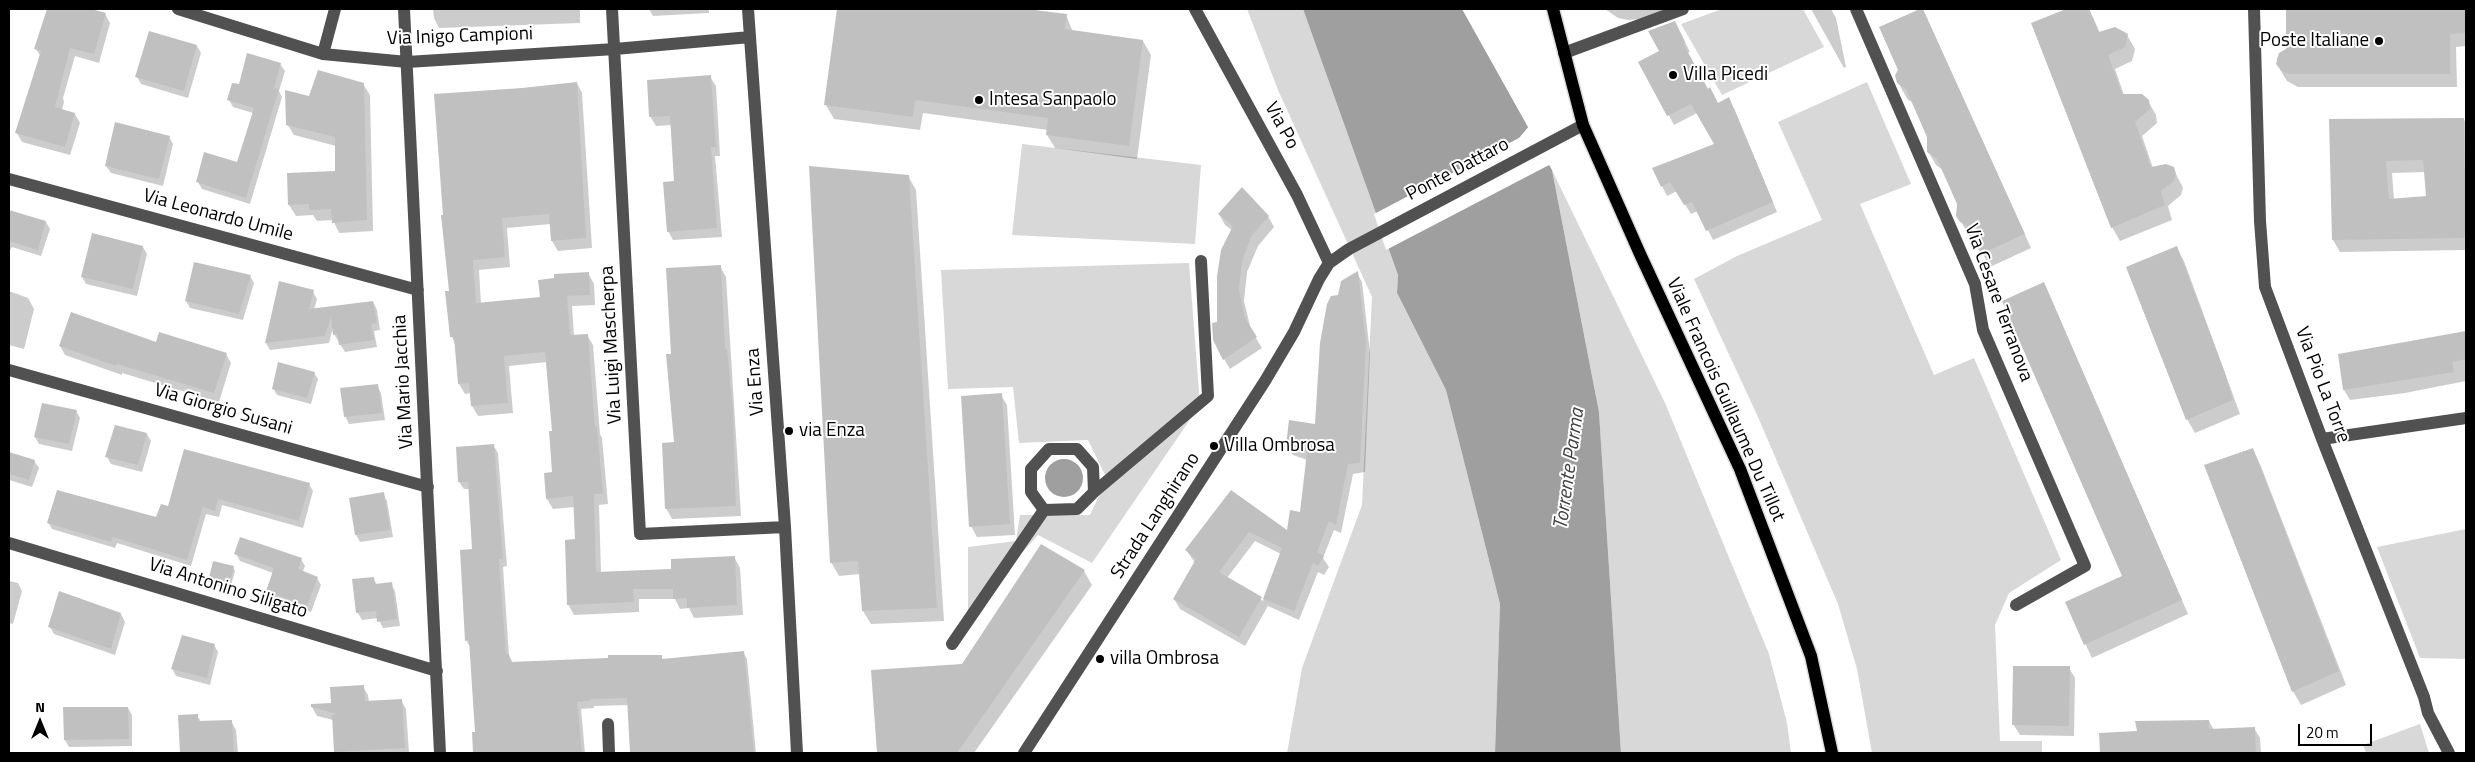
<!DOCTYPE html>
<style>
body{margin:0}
#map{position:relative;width:2475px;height:762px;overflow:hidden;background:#fff;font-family:"Titillium Web",sans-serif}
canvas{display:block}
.frame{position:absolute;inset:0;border:10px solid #000;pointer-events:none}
.north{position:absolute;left:15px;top:697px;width:50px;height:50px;-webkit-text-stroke:4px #fff;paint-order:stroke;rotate:0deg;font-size:14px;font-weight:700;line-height:20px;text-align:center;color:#000}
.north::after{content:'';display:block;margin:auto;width:18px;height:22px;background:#000;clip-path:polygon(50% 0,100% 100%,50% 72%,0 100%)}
.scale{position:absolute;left:2298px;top:724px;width:74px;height:22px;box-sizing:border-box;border:2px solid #000;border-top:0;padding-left:6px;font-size:15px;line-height:18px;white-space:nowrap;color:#000;-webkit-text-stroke:4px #fff;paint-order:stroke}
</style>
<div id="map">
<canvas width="2475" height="762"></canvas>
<div class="frame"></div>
<div class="north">N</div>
<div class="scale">20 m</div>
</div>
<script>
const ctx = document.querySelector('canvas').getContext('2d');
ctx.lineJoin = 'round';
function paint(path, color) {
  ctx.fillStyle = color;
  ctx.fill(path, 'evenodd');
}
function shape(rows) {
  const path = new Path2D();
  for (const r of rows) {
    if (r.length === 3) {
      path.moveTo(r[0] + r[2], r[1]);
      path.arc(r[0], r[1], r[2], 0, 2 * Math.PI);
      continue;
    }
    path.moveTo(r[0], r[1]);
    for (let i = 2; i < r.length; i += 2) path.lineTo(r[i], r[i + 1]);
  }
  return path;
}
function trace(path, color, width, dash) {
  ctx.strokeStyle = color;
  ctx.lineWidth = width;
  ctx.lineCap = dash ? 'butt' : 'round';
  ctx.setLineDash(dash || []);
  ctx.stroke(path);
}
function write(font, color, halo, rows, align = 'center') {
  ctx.font = font + ' "Titillium Web",sans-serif';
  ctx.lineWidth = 4;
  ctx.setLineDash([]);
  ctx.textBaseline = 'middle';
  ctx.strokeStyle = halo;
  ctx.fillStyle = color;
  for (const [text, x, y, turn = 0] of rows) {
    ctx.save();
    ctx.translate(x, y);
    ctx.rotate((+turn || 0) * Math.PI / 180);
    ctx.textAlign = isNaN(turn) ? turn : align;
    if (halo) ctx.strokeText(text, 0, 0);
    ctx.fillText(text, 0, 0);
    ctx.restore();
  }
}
const green = shape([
 [1247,9,1303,9,1398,275,1397,293,1446,390,1500,604,1495,753,1287,753,1302,668,1362,505,1372,297,1278,90],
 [1722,9,1803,9,1824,47,1722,95,1681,24],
 [1867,82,1911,184,1860,204,1934,375,1974,358,2061,560,2009,593,1995,625,2000,741,2042,741,2042,753,1872,753,1857,669,1838,604,1758,417,1694,279,1737,256,1822,220,1778,122],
 [1022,144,1201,165,1195,244,1012,235],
 [1552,170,1665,403,1769,654,1787,723,1791,753,1621,753,1599,412],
 [1189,263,1200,405,1092,563,1038,535,968,613,968,547,1016,541,1020,515,1090,515,1107,479,1088,440,1019,443,1013,387,948,389,941,270],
 [2466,529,2466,659,2420,658,2377,547],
 [2420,724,2429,753,2366,753,2363,745]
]);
const water = shape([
 [1303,9,1462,9,1552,170,1599,412,1621,753,1495,753,1500,604,1446,390,1397,293,1398,275],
 [1064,478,19]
]);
const pier = shape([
 [1530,125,1551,164,1386,250,1374,214,1519,138]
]);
const shadow = shape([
 [48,9,86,9,105,14,110,23,99,63,75,56,63,98,64,102,62,110,75,114,80,123,70,155,22,142,17,133,41,57,36,49],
 [433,9,580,9,580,23,439,28,434,18],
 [649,9,709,9,709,13,653,16],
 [838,9,1025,9,1066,15,1073,32,1143,41,1151,55,1137,159,1055,148,1047,135,1048,130,923,113,920,130,834,119,826,105],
 [1605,9,1668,9,1643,19,1628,20,1618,18],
 [1811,9,1831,9,1836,18,1846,67,1844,68],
 [1922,9,2031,248,1990,267,1974,238,1969,236,1958,216,1959,204,1944,171,1936,165,1928,151,1928,137,1913,102,1908,100,1896,79],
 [2069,9,2089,9,2100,33,2127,35,2135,49,2132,61,2115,69,2124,95,2148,101,2156,115,2157,123,2142,136,2153,168,2173,168,2183,188,2181,195,2168,206,2172,220,2120,241,2112,227,2033,24],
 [2287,9,2466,9,2466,46,2456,47,2457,87,2298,87,2287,81,2279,68,2277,58,2280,54,2287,50],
 [1680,32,1690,52,1687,53,1707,90,1718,104,1734,108,1777,212,1713,240,1698,211,1691,214,1677,191,1667,196,1662,186,1716,145,1697,113,1674,125,1640,63,1661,52],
 [197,46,201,53,188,98,141,84,137,77],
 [280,64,285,71,279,91,282,97,250,204,202,189,198,182,238,164,253,113,233,107,229,100,240,86],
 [710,77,716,86,720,156,715,156,722,237,673,240,668,231,676,182,672,125,656,126,650,116],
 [577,83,582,93,592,248,558,251,552,241,551,224,507,228,510,267,479,270,481,304,541,298,588,273,594,284,595,305,572,306,574,336,587,335,593,345,600,434,602,438,608,504,599,505,601,573,673,570,734,557,740,568,743,615,694,618,689,608,680,609,675,599,639,599,639,612,574,615,568,604,576,541,575,507,553,509,547,499,554,473,554,432,547,362,509,366,513,413,478,416,472,406,471,393,465,394,459,384,455,344,452,337,447,292,450,292,522,89],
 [363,84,370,95,373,231,339,233,333,220,317,221,313,215,296,216,289,205,289,174,337,172,336,146,294,135,287,124,310,97],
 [2464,119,2466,124,2466,250,2340,252,2333,240,2330,120],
 [2426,172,2427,197,2394,200,2392,173],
 [169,137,173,144,163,186,111,173,106,166],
 [908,176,916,190,944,621,871,624,863,611,860,574,839,576,831,562],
 [9,212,46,222,50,229,41,256,12,247,9,252],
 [1219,214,1268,216,1274,227,1258,246,1247,272,1244,301,1251,330,1262,348,1230,369,1224,359,1218,323,1232,230,1225,225],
 [143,247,147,254,137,296,86,284,82,277],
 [2176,247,2184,261,2240,414,2195,433,2187,419,2128,267],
 [720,266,726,277,741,516,672,519,666,508,676,443,672,355],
 [1357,273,1362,282,1370,353,1365,472,1353,474,1341,533,1334,530,1323,558,1329,567,1324,575,1318,572,1299,620,1268,606,1245,646,1180,609,1174,599,1195,563,1187,551,1232,492,1288,533,1301,513,1307,460,1293,455,1287,446,1316,425,1339,296],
 [1255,541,1281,554,1263,601,1227,578],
 [250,276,254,283,243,320,190,308,186,301],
 [2044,284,2188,614,2092,658,2066,603,2124,576],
 [9,291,28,298,34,309,24,349,9,345],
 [313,292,317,299,314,310,373,302,377,310,380,330,374,331,377,347,345,352,334,334,333,327,329,343,270,350,266,343],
 [2466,332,2466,381,2405,393,2350,400,2344,390,2339,355],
 [157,343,226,354,231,363,219,402,122,373,122,375,65,355,60,346],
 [314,373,318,379,311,404,277,395,273,388],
 [377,386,381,393,385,420,349,424,345,416],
 [1001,395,1007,405,1015,535,977,537,971,526],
 [76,411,80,418,72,451,39,444,35,437],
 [147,434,151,441,142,472,111,464,107,457],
 [493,445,498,453,507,566,503,567,509,655,513,663,661,656,663,660,743,652,747,659,756,753,631,753,628,705,594,706,594,708,581,709,585,753,474,753,473,733,477,733,471,649,466,640,474,550,470,489,464,489,459,482],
 [2253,450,2260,464,2346,685,2301,705,2293,691],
 [185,451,309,484,313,491,303,528,222,505,219,517,206,514,191,566,117,543,115,548,52,529,48,522,156,519,168,508],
 [9,453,34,461,39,468,32,487,9,480],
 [383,494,387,501,393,537,360,542,356,535,351,499],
 [236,554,301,559,305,566,303,571,317,578,321,585,311,612,271,598,267,591,273,573,240,561],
 [233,567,235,571,230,589,211,585,210,582],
 [1084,571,1092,585,974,753,878,753,872,671,963,665],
 [373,578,377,585,391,584,395,591,400,626,383,628,378,618,362,620,358,613,353,580],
 [9,581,18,583,22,591,13,624,9,623],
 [121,614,125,622,115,655,54,634,50,627],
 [214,645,218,652,210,685,176,676,172,668,177,651],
 [2069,668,2075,678,2074,736,2020,735,2013,724],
 [363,687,368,695,369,702,401,700,406,709,409,753,336,753,333,720,317,716,312,707,332,704],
 [128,708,132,715,132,746,69,747,65,740],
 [197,715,201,722,231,721,236,730,238,753,182,753,180,716],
 [2209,721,2214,730,2254,728,2260,738,2261,753,2101,753,2101,734,2138,733]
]);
const building = shape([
 [47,9,91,9,106,13,94,54,70,48,55,107,75,113,65,147,15,133,41,51,34,49],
 [837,9,1026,9,1067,14,1065,29,1143,40,1129,146,1046,135,1048,118,915,100,913,117,824,105],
 [1920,9,1923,9,2025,234,1981,254,1966,225,1960,222,1956,216,1957,204,1937,159,1927,152,1927,137,1906,89,1897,83,1895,75,1898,70,1879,27],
 [2066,9,2089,9,2099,32,2115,27,2128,34,2125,47,2108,55,2122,94,2142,94,2149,100,2150,109,2135,122,2151,167,2166,164,2174,167,2176,174,2174,181,2161,191,2165,205,2111,228,2031,23],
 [2286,9,2466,9,2466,33,2450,34,2450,74,2290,74,2282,71,2276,64,2279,53,2286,49],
 [1675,21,1685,42,1683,43,1708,89,1710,87,1718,103,1729,97,1773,202,1706,231,1692,202,1684,205,1670,182,1661,187,1652,168,1714,144,1691,104,1667,116,1638,62,1659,51,1648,31],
 [149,31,197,45,184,91,135,77],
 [247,53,281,63,274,88,279,89,246,198,196,182,204,152,237,162,254,108,227,100,232,83,239,84],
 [318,70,364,83,367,220,332,223,331,209,309,210,309,204,288,205,287,173,335,171,335,137,286,125,285,90,309,96],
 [711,75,716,147,711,147,717,228,667,232,663,182,674,181,670,116,649,117,647,80],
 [577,82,586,238,551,241,549,214,502,218,505,257,473,260,476,303,540,297,538,280,554,278,554,274,589,272,590,295,567,296,570,335,588,334,595,427,597,427,603,494,594,494,596,572,671,569,671,559,735,556,737,605,687,608,687,598,673,599,673,589,633,589,634,602,567,605,565,540,575,539,573,496,546,499,544,473,552,472,549,431,552,431,545,352,504,356,508,403,471,406,469,383,458,384,454,337,450,337,445,291,449,291,441,215,443,215,434,94,522,88],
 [2464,118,2466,238,2332,240,2329,119],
 [2423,160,2426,196,2389,199,2386,161],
 [115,122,170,136,159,179,105,166],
 [809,166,909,175,937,608,862,611,858,561,830,563],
 [1242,187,1269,216,1252,235,1242,261,1239,289,1245,318,1257,337,1223,360,1213,340,1212,323,1217,322,1217,276,1221,250,1233,226,1218,214],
 [9,210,46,221,38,250,9,241],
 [92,233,143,246,133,289,81,277],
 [2177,246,2225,373,2233,400,2186,420,2126,267],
 [194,262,251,275,239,314,185,301],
 [721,265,725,349,727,349,733,411,736,506,665,509,662,443,674,442,666,354,671,354,666,268],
 [1358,271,1366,342,1360,463,1348,464,1336,525,1329,521,1317,552,1324,556,1318,566,1313,563,1294,611,1263,599,1282,548,1249,532,1219,572,1262,597,1239,637,1173,599,1196,559,1185,550,1231,490,1287,530,1290,510,1300,512,1307,452,1286,446,1289,420,1315,424,1320,343,1327,304,1331,296,1338,295,1341,281],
 [279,281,314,290,309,309,373,301,377,323,371,324,374,340,339,345,337,334,333,335,331,317,325,336,265,343],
 [2044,282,2182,600,2084,645,2065,602,2122,576,2002,301],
 [71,312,156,342,159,332,227,353,214,393,117,364,116,366,59,346],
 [2466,331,2466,359,2452,362,2454,372,2343,390,2338,354],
 [278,362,315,372,307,398,272,389],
 [378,384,382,413,344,417,340,388],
 [1002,393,1010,524,969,527,961,396],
 [42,403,77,410,69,444,34,437],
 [115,425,147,433,138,465,105,457],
 [494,444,503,559,499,559,506,654,509,654,510,662,608,658,608,655,662,655,662,659,744,651,754,753,630,753,627,698,590,699,590,701,577,702,582,753,473,753,472,732,475,732,469,640,465,641,460,550,472,549,468,482,458,482,456,447],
 [2253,448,2339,671,2292,692,2204,465],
 [184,449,310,483,299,521,218,499,215,511,203,507,187,560,113,537,111,542,47,523,57,490,156,517,161,504,168,506],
 [9,452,35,460,29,480,9,474],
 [384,492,390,530,355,535,349,498],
 [240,537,302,558,298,569,318,577,307,606,266,591,274,568,234,554],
 [1041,544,1085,570,957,753,877,753,871,670,962,664],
 [213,561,234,566,229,587,208,582],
 [374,577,375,584,392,582,397,619,377,622,376,611,356,613,352,579],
 [59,591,121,613,111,649,48,627],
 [182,635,215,644,207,678,171,669],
 [2013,666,2070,666,2069,726,2012,725],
 [364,685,365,701,402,699,405,748,334,752,332,715,337,714,311,707,311,704,331,703,330,687],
 [63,707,128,707,129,739,64,740],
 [198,714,198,721,232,720,234,753,180,753,178,715],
 [2209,720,2209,729,2255,727,2256,753,2100,753,2099,733,2137,731,2135,721]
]);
const minor = shape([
 [178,9,323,54,407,62,615,49,750,37],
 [404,9,440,753],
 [612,9,640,534,785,527],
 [748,9,785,527,797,753],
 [1195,9,1297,195,1329,263],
 [1856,9,1975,284,1983,330,2085,566,2016,605],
 [2254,9,2260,221,2265,287,2322,439,2424,697,2428,713,2449,753],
 [1564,53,1683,9],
 [323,54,335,9],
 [9,179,418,290],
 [9,370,428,487],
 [2322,439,2466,418],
 [1094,492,1208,396,1201,261],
 [9,543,437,671],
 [952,644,1044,510,1031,492,1031,469,1049,449,1077,449,1093,467,1094,492,1077,509,1044,510],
 [608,724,609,753],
 [1024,753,1265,381,1294,332,1319,279,1329,263,1349,249,1583,125]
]);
const major = shape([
 [1553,9,1583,125,1640,254,1740,469,1811,656,1832,753]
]);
const markers = [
 [2379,41,5,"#000"],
 [1673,75,5,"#000"],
 [979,100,5,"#000"],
 [789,431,5,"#000"],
 [1214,446,5,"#000"],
 [1100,659,5,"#000"]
];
const streetNames = [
 ["Via Inigo Campioni",460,37,-2],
 ["Via Po",1281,126,61],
 ["Ponte Dattaro",1458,170,-28],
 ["Via Leonardo Umile",218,216,15],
 ["Via Cesare Terranova",1998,303,70],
 ["Via Luigi Mascherpa",612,345,-93],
 ["Via Mario Jacchia",404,382,-93],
 ["Via Enza",756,382,-94],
 ["Via Pio La Torre",2322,385,69],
 ["Viale Francois Guillaume Du Tillot",1725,400,66],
 ["Via Giorgio Susani",223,410,16],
 ["Strada Langhirano",1156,516,-57],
 ["Via Antonino Siligato",228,589,17]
];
const poiNames = [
 ["Poste Italiane",2369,41,"right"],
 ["Villa Picedi",1683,75],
 ["Intesa Sanpaolo",989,100],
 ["via Enza",799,431],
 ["Villa Ombrosa",1224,446],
 ["villa Ombrosa",1110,659]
];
const waterNames = [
 ["Torrente Parma",1570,469,-82]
];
paint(green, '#d8d8d8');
paint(water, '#9f9f9f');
paint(pier, '#fff');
paint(shadow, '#0003');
paint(building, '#c0c0c0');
trace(major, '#dbdbdb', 15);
trace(minor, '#515151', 12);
trace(major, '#000', 12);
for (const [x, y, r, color] of markers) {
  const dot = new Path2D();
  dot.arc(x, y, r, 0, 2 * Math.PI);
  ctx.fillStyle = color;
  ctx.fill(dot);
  trace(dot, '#fff', 2);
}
write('19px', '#000', '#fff', streetNames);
write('19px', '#000', '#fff', poiNames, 'left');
write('italic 20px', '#404040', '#fff', waterNames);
</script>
